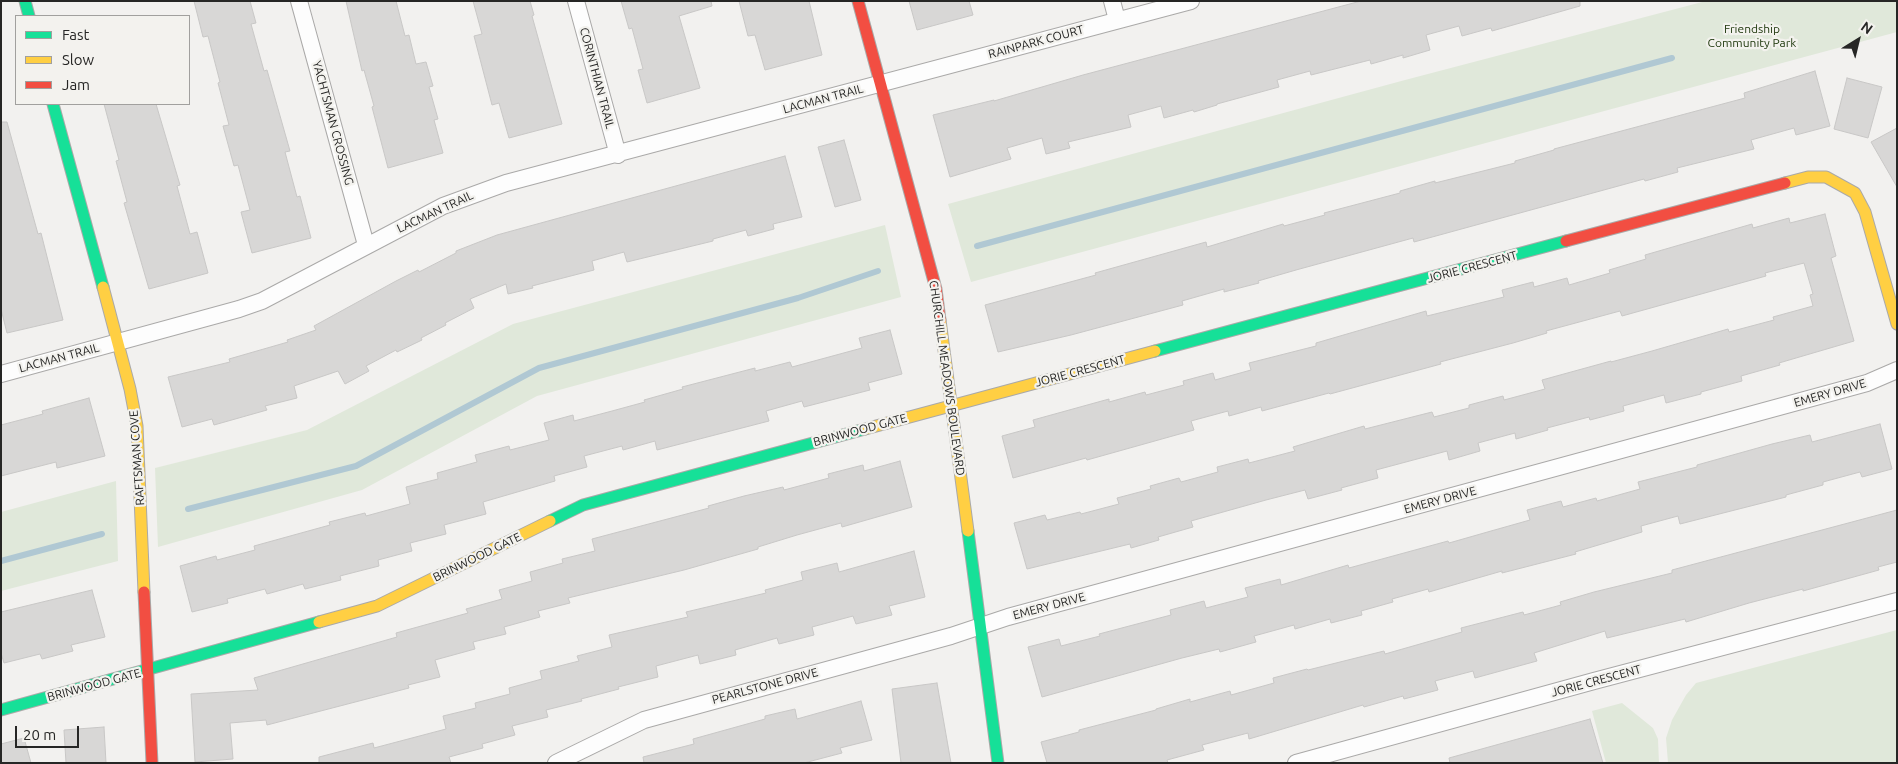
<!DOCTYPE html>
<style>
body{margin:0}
#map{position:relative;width:1898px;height:764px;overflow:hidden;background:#f2f1ef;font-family:Ubuntu,sans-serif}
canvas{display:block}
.frame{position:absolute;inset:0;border:2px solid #262625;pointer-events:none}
.legend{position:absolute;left:15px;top:15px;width:175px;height:90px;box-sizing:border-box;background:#f3f2ee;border:1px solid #a1a09e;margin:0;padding:6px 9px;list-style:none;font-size:15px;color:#262625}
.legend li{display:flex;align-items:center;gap:10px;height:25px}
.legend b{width:25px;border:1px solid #a1a09e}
.north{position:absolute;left:1833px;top:15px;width:50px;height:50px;-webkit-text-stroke:4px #f3f2ee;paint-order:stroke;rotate:36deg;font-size:14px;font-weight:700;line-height:20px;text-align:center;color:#262625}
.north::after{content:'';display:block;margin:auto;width:18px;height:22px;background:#262625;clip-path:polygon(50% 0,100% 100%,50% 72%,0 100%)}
.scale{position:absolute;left:15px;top:726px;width:64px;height:22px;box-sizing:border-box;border:2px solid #262625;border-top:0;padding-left:6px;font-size:15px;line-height:18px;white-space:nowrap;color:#262625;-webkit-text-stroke:4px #f3f2ee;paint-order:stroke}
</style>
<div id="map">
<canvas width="1898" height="764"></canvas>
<div class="frame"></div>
<ul class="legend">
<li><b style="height:6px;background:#16e098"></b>Fast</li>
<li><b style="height:6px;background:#ffcf43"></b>Slow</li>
<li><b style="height:6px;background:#f24e42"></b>Jam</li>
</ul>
<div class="north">N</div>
<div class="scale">20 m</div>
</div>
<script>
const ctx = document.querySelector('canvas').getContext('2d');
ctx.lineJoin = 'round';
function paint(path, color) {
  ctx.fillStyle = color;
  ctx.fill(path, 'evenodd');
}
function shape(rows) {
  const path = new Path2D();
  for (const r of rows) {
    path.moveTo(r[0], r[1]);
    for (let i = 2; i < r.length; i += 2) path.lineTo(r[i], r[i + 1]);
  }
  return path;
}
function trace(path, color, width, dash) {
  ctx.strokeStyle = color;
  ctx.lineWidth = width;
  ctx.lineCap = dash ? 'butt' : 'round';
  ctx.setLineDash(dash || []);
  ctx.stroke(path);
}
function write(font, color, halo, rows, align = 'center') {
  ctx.font = font + ' Ubuntu,sans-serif';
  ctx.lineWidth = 4.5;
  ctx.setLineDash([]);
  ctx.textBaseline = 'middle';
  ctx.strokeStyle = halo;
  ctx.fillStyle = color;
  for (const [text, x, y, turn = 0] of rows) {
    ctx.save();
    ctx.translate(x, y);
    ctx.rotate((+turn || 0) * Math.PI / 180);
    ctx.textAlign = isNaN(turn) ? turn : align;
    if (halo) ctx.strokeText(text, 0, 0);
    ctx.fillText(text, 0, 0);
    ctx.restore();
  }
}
const green = shape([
 [1706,1,1897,1,1897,32,971,282,948,204,1405,80],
 [885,225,901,297,537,396,362,490,158,547,155,468,307,430,513,324],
 [116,481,118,561,1,591,1,512],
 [1897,630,1897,763,1668,763,1666,738,1672,720,1686,695,1696,683],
 [1622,703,1653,728,1658,739,1659,763,1606,763,1592,711]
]);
const stream = shape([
 [977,246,1672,58],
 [188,509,356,466,539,368,798,298,878,271],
 [1,561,102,534]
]);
const building = shape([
 [194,1,250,1,256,23,251,24,264,71,267,70,290,151,285,152,297,197,300,196,311,238,252,253,241,212,250,210,238,165,234,166,223,126,229,125,218,83,220,82,208,36,203,37,194,1],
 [346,1,396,1,405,36,409,35,416,64,426,62,433,86,429,87,438,119,434,120,443,153,388,168,372,107,374,106,364,70,362,71,346,1],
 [473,1,530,1,534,15,532,16,562,124,509,138,499,103,492,105,474,36,482,34,473,1],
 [621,1,711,1,712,6,679,16,700,88,647,103,638,70,643,69,632,28,629,29,621,1],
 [739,1,809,1,822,55,765,70,755,35,748,36,739,1],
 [909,1,969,1,973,15,917,30,909,1],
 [1361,1,1580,1,1580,6,1492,31,1491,28,1462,36,1459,26,1426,35,1430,50,1403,58,1403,55,1371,64,1370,60,1311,75,1310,71,1277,80,1279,87,1217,104,1217,105,1194,112,1193,110,1164,118,1161,106,1128,115,1131,127,1068,142,1070,148,1046,154,1042,138,1007,148,1011,159,950,177,933,115,994,100,994,101,1083,75,1361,1],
 [1815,71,1830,126,1796,135,1794,128,1751,140,1754,149,1677,168,1678,172,1645,181,1644,179,1414,242,1413,238,1296,270,1258,281,1259,283,1224,292,1224,289,1182,301,1183,305,1071,335,998,352,985,305,1096,275,1095,273,1206,242,1207,247,1283,224,1284,226,1325,215,1324,213,1400,193,1400,191,1435,181,1435,183,1515,163,1515,161,1554,150,1554,149,1745,98,1744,93,1815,71],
 [1847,78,1882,87,1868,138,1834,129,1847,78],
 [104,104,156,104,180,185,177,186,190,234,197,232,208,273,149,289,124,203,127,202,116,161,119,160,104,104],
 [1,122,7,122,38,234,41,233,63,320,7,333,1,309,1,122],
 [1897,128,1897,187,1871,142,1897,128],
 [844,140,861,200,835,207,818,147,844,140],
 [785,156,802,217,773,224,774,229,748,236,746,230,713,239,713,241,627,262,624,252,592,261,594,270,532,286,533,288,508,294,506,284,470,299,474,308,445,323,446,325,421,338,422,340,397,352,396,350,366,366,369,371,345,384,338,371,294,386,297,398,265,406,267,410,214,425,212,419,182,427,168,377,230,362,229,359,288,342,287,340,316,330,314,326,396,281,418,270,419,272,456,253,456,251,497,235,785,156],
 [1825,214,1836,256,1831,258,1854,341,1779,363,1780,365,1741,376,1742,381,1701,392,1701,394,1666,403,1664,395,1623,406,1624,411,1590,420,1589,417,1547,428,1548,430,1516,439,1515,433,1478,443,1480,451,1449,460,1447,451,1376,470,1378,478,1341,488,1342,490,1308,499,1305,490,1266,500,1191,521,1193,527,1158,537,1159,540,1131,548,1130,544,1027,569,1014,523,1045,515,1047,520,1080,512,1081,514,1119,504,1117,498,1151,489,1150,486,1179,478,1181,482,1218,472,1217,467,1248,459,1249,463,1295,451,1293,447,1364,426,1365,429,1432,412,1434,417,1469,408,1469,405,1503,396,1504,400,1545,389,1542,380,1611,361,1611,362,1652,351,1728,329,1729,332,1774,320,1773,317,1813,306,1810,295,1813,294,1804,263,1765,273,1766,276,1622,316,1620,311,1546,331,1547,333,1513,343,1440,362,1441,364,1330,394,1329,393,1262,411,1261,407,1229,416,1228,411,1191,421,1194,430,1087,460,1086,458,1013,478,1002,436,1035,427,1033,420,1109,399,1109,402,1145,392,1146,395,1184,385,1183,381,1213,373,1215,380,1251,370,1249,363,1316,346,1316,343,1426,311,1427,316,1504,297,1502,290,1533,282,1534,287,1567,278,1569,285,1610,273,1609,270,1646,259,1645,255,1752,224,1753,228,1789,218,1790,223,1825,214],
 [890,330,902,374,868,383,870,390,804,407,802,401,766,411,769,421,657,450,655,441,623,450,622,446,584,456,587,467,554,476,555,481,483,502,486,514,444,525,446,534,410,543,412,551,378,560,379,566,340,576,341,580,305,589,303,584,267,594,265,589,227,599,228,603,192,612,180,566,216,556,217,560,255,550,254,546,330,525,329,522,365,513,366,516,410,504,406,487,438,479,437,473,477,462,475,455,509,446,510,450,549,440,544,423,573,415,574,421,612,411,645,402,644,400,683,389,682,387,755,368,755,371,790,362,792,367,862,348,859,338,890,330],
 [89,398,105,456,57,468,56,462,1,476,1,425,43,414,42,411,89,398],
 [1880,424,1892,469,1862,477,1860,472,1823,482,1823,485,1786,495,1786,497,1680,524,1678,516,1641,526,1642,532,1575,552,1576,554,1502,573,1502,571,1429,592,1428,589,1392,599,1393,602,1361,611,1362,615,1331,623,1330,619,1295,629,1294,625,1254,636,1256,642,1220,652,1219,649,1182,658,1042,697,1028,647,1059,639,1061,646,1100,636,1099,634,1171,615,1170,610,1204,601,1206,608,1248,597,1245,588,1280,579,1281,585,1348,565,1349,568,1448,541,1449,543,1491,531,1530,520,1527,510,1561,501,1563,507,1596,498,1597,501,1640,489,1638,482,1697,467,1697,465,1772,444,1810,435,1812,442,1880,424],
 [900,461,912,507,842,527,841,523,797,535,758,547,758,549,684,570,568,598,570,603,538,611,540,617,504,627,506,634,473,642,475,649,435,660,440,677,408,685,409,688,267,725,266,720,230,723,233,759,195,762,191,694,258,690,254,678,397,637,396,633,468,613,466,609,502,599,499,590,532,581,530,572,563,563,562,559,595,551,592,539,709,508,708,506,744,496,783,487,784,490,829,478,828,474,863,465,864,471,900,461],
 [1897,510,1897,562,1878,567,1879,570,1803,591,1803,589,1749,603,1686,622,1685,619,1607,638,1605,631,1534,653,1537,661,1475,678,1473,671,1435,681,1438,690,1404,699,1403,696,1364,707,1363,705,1249,739,1248,733,1202,745,1204,750,1167,760,1168,763,1047,763,1041,742,1079,732,1079,730,1156,710,1156,709,1190,699,1190,702,1230,691,1231,695,1274,683,1273,678,1307,669,1308,670,1384,651,1385,654,1462,632,1461,628,1523,612,1524,615,1561,605,1560,602,1594,592,1672,573,1672,570,1897,510],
 [914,551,925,597,889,606,892,615,856,624,853,616,812,627,814,635,779,644,777,638,735,650,736,655,700,664,698,655,656,666,658,677,618,687,619,689,581,699,582,701,546,710,548,717,512,726,515,735,482,744,483,748,449,757,451,763,319,763,319,757,373,743,374,748,446,729,443,716,476,708,475,703,510,694,509,688,542,679,540,671,579,661,577,656,612,647,609,635,688,617,686,612,766,593,765,590,803,580,801,572,837,563,839,572,914,551],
 [92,590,105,637,71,645,73,651,42,659,40,654,4,663,1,653,1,612,92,590],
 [937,683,951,763,901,763,892,689,937,683],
 [861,701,872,740,840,748,842,753,804,763,644,763,643,757,694,744,693,739,765,719,765,716,795,709,797,719,861,701],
 [1590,719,1603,763,1450,763,1449,758,1590,719],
 [104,727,106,763,66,763,64,730,104,727],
 [24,738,31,763,1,763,1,744,24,738]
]);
const street = shape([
 [299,1,366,245],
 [576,1,618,155],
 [1112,1,1117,20],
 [1,374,239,309,262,301,443,206,506,183,1191,1],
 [556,763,644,720,951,636,1008,617,1867,383,1897,370],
 [1296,763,1594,681,1897,601]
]);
const fast = shape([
 [25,1,29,16],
 [53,104,103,287],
 [1155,351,1566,241],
 [550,521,583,505,865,429],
 [968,531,998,763],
 [1,710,319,622]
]);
const slow = shape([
 [1785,183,1808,177,1826,177,1855,193,1865,212,1897,324],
 [103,287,130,389,137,426,144,592],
 [940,320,968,531],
 [865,429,1155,351],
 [319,622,377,606,550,521]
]);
const jam = shape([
 [858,1,936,289,940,320],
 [1566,241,1785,183],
 [144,592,152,763]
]);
const parkNames = [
 ["Friendship",1752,29],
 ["Community Park",1752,43]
];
const streetNames = [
 ["RAINPARK COURT",1036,42,-15],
 ["CORINTHIAN TRAIL",597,78,75],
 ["LACMAN TRAIL",823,99,-15],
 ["YACHTSMAN CROSSING",333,123,75],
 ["LACMAN TRAIL",435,212,-25],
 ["JORIE CRESCENT",1472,267,-15],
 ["LACMAN TRAIL",59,358,-15],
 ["JORIE CRESCENT",1080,371,-15],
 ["CHURCHILL MEADOWS BOULEVARD",947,378,82],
 ["EMERY DRIVE",1830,393,-16],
 ["BRINWOOD GATE",860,430,-15],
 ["RAFTSMAN COVE",137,458,-94],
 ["EMERY DRIVE",1440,500,-15],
 ["BRINWOOD GATE",477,557,-26],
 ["EMERY DRIVE",1049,606,-15],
 ["JORIE CRESCENT",1596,681,-15],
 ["BRINWOOD GATE",94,685,-15],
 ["PEARLSTONE DRIVE",765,686,-15]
];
paint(green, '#e0e8da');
trace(stream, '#b0c8d3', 6);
paint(building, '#d8d7d6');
trace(building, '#c8c7c6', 1);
trace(street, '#aaa9a8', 18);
trace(fast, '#aaa9a8', 13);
trace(slow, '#aaa9a8', 13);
trace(jam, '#aaa9a8', 13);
trace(street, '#fdfdfd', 16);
trace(fast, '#16e098', 11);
trace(slow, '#ffcf43', 11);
trace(jam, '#f24e42', 11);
write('12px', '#20390e', '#f3f2ee', parkNames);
write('12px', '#262625', '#f3f2ee', streetNames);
</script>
